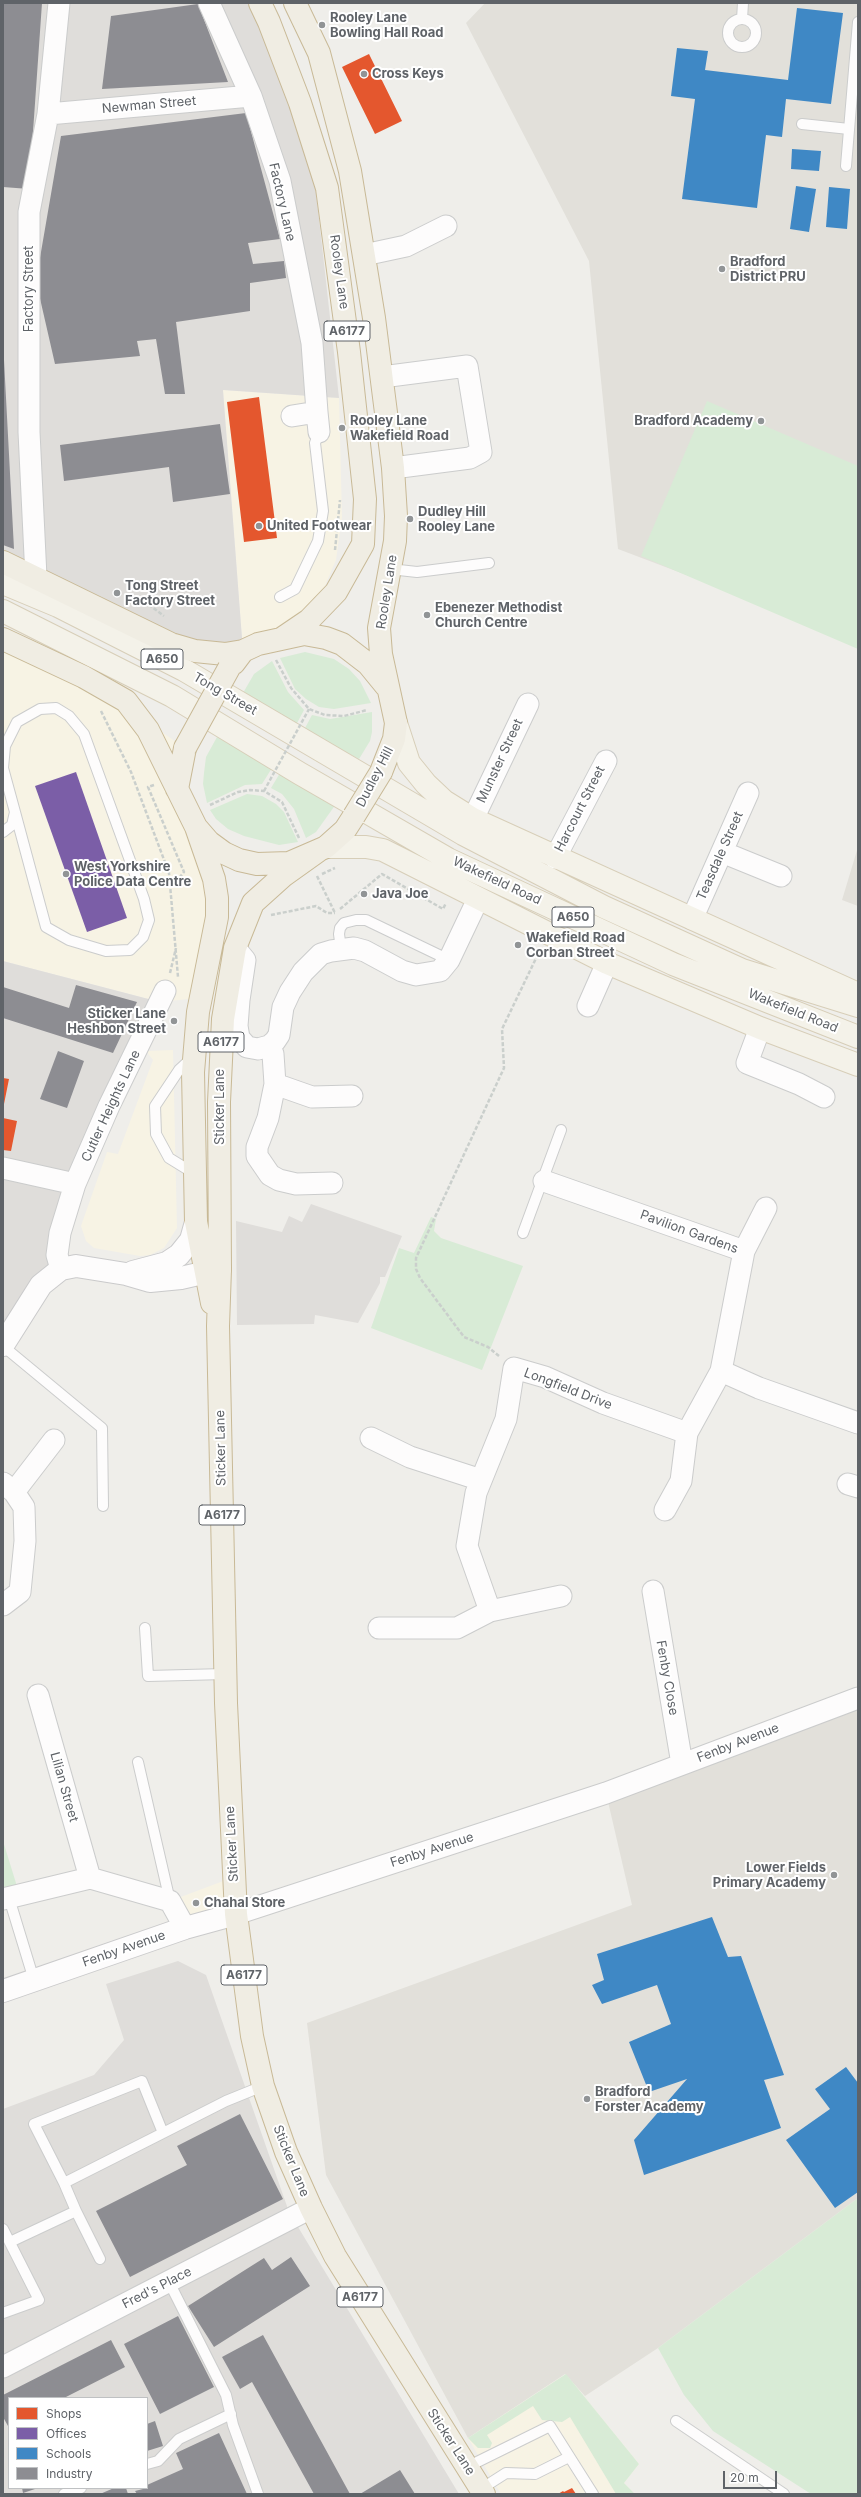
<!DOCTYPE html>
<style>
body{margin:0}
#map{position:relative;width:861px;height:2497px;overflow:hidden;background:#efeeea;font-family:Inter,sans-serif}
canvas{display:block}
.frame{position:absolute;inset:0;border:4px solid #5f6368;pointer-events:none}
.legend{position:absolute;left:8px;top:2397px;width:140px;height:92px;box-sizing:border-box;background:#fff;border:1px solid #bfc1c3;margin:0;padding:5px 7px;list-style:none;font-size:12px;color:#5f6368}
.legend li{display:flex;align-items:center;gap:8px;height:20px}
.legend b{width:20px;border:1px solid #bfc1c3}
.scale{position:absolute;left:723px;top:2471px;width:54px;height:18px;box-sizing:border-box;border:2px solid #5f6368;border-top:0;padding-left:5px;font-size:12px;line-height:14px;white-space:nowrap;color:#5f6368;-webkit-text-stroke:3px #fff;paint-order:stroke}
</style>
<div id="map">
<canvas width="861" height="2497"></canvas>
<div class="frame"></div>
<ul class="legend">
<li><b style="height:11px;background:#e4572e"></b>Shops</li>
<li><b style="height:11px;background:#7b5ea7"></b>Offices</li>
<li><b style="height:11px;background:#3f88c5"></b>Schools</li>
<li><b style="height:11px;background:#8d8d92"></b>Industry</li>
</ul>
<div class="scale">20 m</div>
</div>
<script>
const ctx = document.querySelector('canvas').getContext('2d');
ctx.lineJoin = 'round';
function paint(path, color) {
  ctx.fillStyle = color;
  ctx.fill(path, 'evenodd');
}
function shape(rows) {
  const path = new Path2D();
  for (const r of rows) {
    if (r.length === 3) {
      path.moveTo(r[0] + r[2], r[1]);
      path.arc(r[0], r[1], r[2], 0, 2 * Math.PI);
      continue;
    }
    path.moveTo(r[0], r[1]);
    for (let i = 2; i < r.length; i += 2) path.lineTo(r[i], r[i + 1]);
  }
  return path;
}
function trace(path, color, width, dash) {
  ctx.strokeStyle = color;
  ctx.lineWidth = width;
  ctx.lineCap = dash ? 'butt' : 'round';
  ctx.setLineDash(dash || []);
  ctx.stroke(path);
}
function write(font, color, halo, rows, align = 'center') {
  ctx.font = font + ' Inter,sans-serif';
  ctx.lineWidth = 4;
  ctx.setLineDash([]);
  ctx.textBaseline = 'middle';
  ctx.strokeStyle = halo;
  ctx.fillStyle = color;
  for (const [text, x, y, turn = 0] of rows) {
    ctx.save();
    ctx.translate(x, y);
    ctx.rotate((+turn || 0) * Math.PI / 180);
    ctx.textAlign = isNaN(turn) ? turn : align;
    if (halo) ctx.strokeText(text, 0, 0);
    ctx.fillText(text, 0, 0);
    ctx.restore();
  }
}
const commercial = shape([
 [223,390,339,398,342,517,336,560,304,634,243,651],
 [3,642,134,713,185,748,177,789,214,879,208,997,160,1002,3,961],
 [173,1050,177,1228,164,1248,150,1255,140,1256,94,1248,86,1241,81,1226,107,1152,118,1154,153,1060,146,1051],
 [234,1877,236,1914,185,1928,170,1901],
 [566,2374,639,2464,624,2483,635,2494,501,2494,468,2438]
]);
const industrial = shape([
 [3,3,251,3,313,165,339,398,223,390,243,651,195,651,3,562],
 [3,961,160,1002,57,1255,3,1345],
 [311,1204,402,1236,385,1277,380,1277,380,1283,358,1323,315,1315,314,1324,237,1325,236,1221,282,1232,289,1216,302,1222],
 [178,1961,206,1975,289,2212,459,2494,3,2494,3,2109,94,2075,124,2040,106,1984],
 [9,2398,147,2398,147,2488,9,2488]
]);
const education = shape([
 [485,3,858,3,858,640,618,549,589,261,466,23],
 [858,847,858,906,842,900],
 [858,1704,858,2198,658,2348,585,2396,565,2374,468,2438,326,2175,307,2023,632,1905,606,1793]
]);
const green = shape([
 [707,401,858,466,858,649,641,556],
 [305,652,334,659,349,669,360,681,371,703,334,709,319,707,306,699,295,689,280,658],
 [272,661,288,692,304,710,296,725,243,693,254,674],
 [372,712,372,732,370,741,359,759,304,730,312,715,330,719],
 [217,737,272,768,262,784,245,785,207,803,203,784,204,773,206,757],
 [280,773,336,804,316,832,306,838,294,809,282,794,271,788],
 [247,794,262,796,276,804,284,812,298,842,279,845,244,836,228,829,216,819,210,810],
 [431,1217,436,1219,434,1231,441,1238,523,1266,482,1370,371,1328,399,1248,414,1253],
 [3,1841,20,1896,3,1899],
 [858,2198,858,2494,811,2494,713,2431,684,2395,658,2348],
 [566,2374,639,2464,624,2483,635,2494,616,2494,570,2417,562,2422,542,2420,533,2406,487,2435,492,2443,490,2448,478,2448,468,2438]
]);
const shops = shape([
 [369,54,402,121,375,134,342,67],
 [259,397,277,538,244,542,227,402],
 [3,1078,9,1079,4,1104,3,1104],
 [3,1118,17,1121,11,1151,3,1150],
 [572,2488,576,2494,558,2494,563,2491,564,2492]
]);
const offices = shape([
 [76,772,127,918,87,932,35,786]
]);
const schools = shape([
 [797,8,843,13,831,104,786,99,782,137,766,135,757,208,682,199,695,99,671,96,677,48,708,51,705,70,788,80],
 [792,149,821,151,819,171,791,169],
 [796,186,816,189,809,232,790,229],
 [829,187,850,189,847,229,826,227],
 [712,1917,728,1957,741,1956,784,2075,764,2080,781,2128,644,2175,634,2140,687,2079,649,2092,629,2042,671,2024,657,1985,602,2004,592,1985,604,1980,597,1954],
 [846,2067,858,2083,858,2192,835,2208,786,2140,830,2109,815,2089]
]);
const industry = shape([
 [3,3,42,3,29,189,3,187],
 [198,4,228,82,102,89,111,16],
 [246,113,280,239,248,243,253,264,284,261,286,278,250,283,250,311,176,322,185,394,165,394,156,339,137,341,140,356,55,364,36,281,61,136],
 [3,360,4,360,14,549,3,545],
 [220,424,230,494,173,502,169,467,64,481,60,445],
 [76,985,137,1002,113,1053,3,1018,3,987,69,1008],
 [58,1051,84,1061,67,1108,40,1099],
 [240,2114,283,2199,130,2277,96,2211,187,2165,177,2146],
 [291,2257,310,2286,214,2347,188,2306,264,2258,272,2270],
 [178,2316,214,2387,160,2414,124,2344],
 [263,2335,350,2494,314,2494,252,2382,240,2389,222,2357],
 [111,2340,125,2367,64,2398,9,2398,8,2426,3,2417,3,2395],
 [155,2421,163,2446,147,2451,147,2424],
 [219,2433,247,2494,137,2494,135,2491,147,2488,147,2485,183,2469,176,2453],
 [400,2470,415,2494,360,2494],
 [22,2488,38,2488,23,2493],
 [114,2488,126,2488,128,2494,100,2494]
]);
const path = shape([
 [335,550,340,500],
 [144,601,164,616],
 [276,660,291,688,309,709,325,715,344,716,367,710],
 [101,711,131,772,169,873,178,977],
 [154,785,148,787,184,872,171,888],
 [210,805,238,792,250,790,264,791,282,802,299,838],
 [322,874,335,868],
 [317,876,335,913],
 [340,909,382,874,443,909,446,903],
 [271,915,316,906,327,913,335,913],
 [170,973,176,948],
 [499,1356,488,1347,464,1337,420,1278,416,1269,416,1258,504,1068,502,1029,540,950]
]);
const lane = shape([
 [742,19,743,3],
 [742,33,14],
 [802,124,849,129],
 [846,166,858,22],
 [390,569,417,572,489,563],
 [280,597,295,589,318,541,323,511,315,443,319,432],
 [3,832,12,825,15,812,3,768,5,746,17,722,40,709,56,708,69,716,84,734,144,899,149,920,143,937,130,950,106,951,69,940,46,927,15,812],
 [341,949,339,934,340,928,344,923,356,920,366,920,443,957,452,955],
 [192,1058,179,1070,155,1106,156,1134,169,1158,195,1174],
 [523,1233,561,1130],
 [3,1346,102,1428,103,1506],
 [145,1628,148,1676,225,1674],
 [138,1762,170,1901],
 [9,1898,34,1980],
 [163,2133,142,2081,34,2124,64,2183,163,2133,226,2101,263,2086],
 [76,2211,100,2259],
 [3,2229,39,2300,3,2313],
 [10,2242,76,2211,64,2183],
 [169,2282,226,2395,233,2425,258,2494],
 [676,2421,784,2494],
 [147,2464,158,2461,179,2439,231,2414],
 [467,2467,550,2426,593,2494],
 [481,2489,506,2473,535,2474,569,2457],
 [64,2494,81,2488]
]);
const street = shape([
 [209,3,251,96,280,181,312,343,317,412],
 [48,114,251,96],
 [364,255,406,246,446,226],
 [382,377,467,366,481,452,470,458,393,468],
 [292,416,317,412,319,432],
 [36,577,29,432,29,212,48,114,59,3],
 [473,819,528,704],
 [722,852,781,876],
 [555,858,606,761],
 [692,919,748,793],
 [235,948,245,960,239,1000,237,1026,239,1038,247,1047,258,1049,269,1046,275,1041,279,1035,283,1007,290,992,303,972,321,954,331,951,354,948,365,951,402,971,416,975,440,971,449,960,478,899],
 [588,1006,607,963],
 [760,1028,747,1063,799,1084,824,1097],
 [269,1046,273,1054,275,1084,268,1118,257,1147,257,1156,270,1175,279,1180,296,1184,332,1183],
 [275,1084,312,1097,352,1096],
 [3,1168,75,1184],
 [544,1181,744,1251,721,1371],
 [744,1251,766,1208],
 [61,1269,57,1255,60,1233,75,1184,109,1106,165,991],
 [371,1438,410,1457,481,1480],
 [3,1483,14,1492,24,1507,25,1541,20,1592,3,1605],
 [848,1484,858,1487],
 [14,1492,54,1440],
 [665,1510,681,1481,687,1433],
 [653,1591,682,1764],
 [561,1596,490,1611,467,1546,476,1493,506,1419,514,1368,545,1377,603,1403,687,1433,721,1371,759,1388,858,1423],
 [379,1628,457,1628,490,1611],
 [38,1695,90,1878],
 [3,1899,90,1878,170,1901,185,1928],
 [236,1914,606,1793,858,1698],
 [3,2367,311,2208]
]);
const secondary = shape([
 [133,1272,167,1263,179,1255,191,1240,196,1222],
 [3,1345,41,1285,61,1269,76,1266,126,1274,150,1281,181,1278,220,1269],
 [3,1991,185,1928,236,1914]
]);
const primary = shape([
 [3,583,58,606,184,670,463,834,604,907,742,970,858,1006],
 [3,611,172,696,299,773,448,859,673,964,858,1037],
 [396,723,409,763,426,784,444,801,473,819,858,994],
 [326,847,366,847,383,850,607,963,760,1028,858,1065]
]);
const highway = shape([
 [260,3,269,22,300,103,327,188,349,352,365,499,363,544,336,592,309,620,281,639],
 [295,3,319,53,350,171,374,318,393,468,396,516,395,541,379,628,381,654,396,723,394,739,381,772],
 [3,562,171,644,195,651,225,654,243,651],
 [3,639,84,677,126,701,148,730,196,827,209,842,224,853,239,860,257,864,289,863,326,847,345,830,354,816],
 [234,663,243,651,258,644,304,634,326,638,342,644,368,664,386,686],
 [177,789,185,748],
 [196,827,214,879,217,898,217,917,198,1012,193,1072,196,1222,212,1303],
 [318,851,283,876,253,903,235,948,223,1019,219,1102,220,1269,218,1326,226,1703,236,1914,252,2036,263,2086,286,2152,311,2208,335,2256,484,2494]
]);
const pathBridge = shape([
 [264,791,309,709]
]);
const highwayBridge = shape([
 [185,748,229,668],
 [354,816,381,772]
]);
const markers = [
 [322,25,4,"#919496"],
 [364,74,4,"#919496"],
 [722,269,4,"#919496"],
 [761,421,4,"#919496"],
 [342,428,4,"#919496"],
 [410,519,4,"#919496"],
 [259,526,4,"#919496"],
 [117,593,4,"#919496"],
 [427,615,4,"#919496"],
 [66,874,4,"#919496"],
 [364,894,4,"#919496"],
 [518,945,4,"#919496"],
 [174,1021,4,"#919496"],
 [834,1875,4,"#919496"],
 [196,1903,4,"#919496"],
 [587,2099,4,"#919496"]
];
const shields = [
 [347,331,46],
 [162,659,42],
 [573,917,42],
 [221,1042,46],
 [222,1515,46],
 [244,1975,46],
 [360,2297,46]
];
const shieldNames = [
 ["A6177",347,331],
 ["A650",162,659],
 ["A650",573,917],
 ["A6177",221,1042],
 ["A6177",222,1515],
 ["A6177",244,1975],
 ["A6177",360,2297]
];
const poiNames = [
 ["Rooley Lane",330,18],
 ["Bowling Hall Road",330,33],
 ["Cross Keys",372,74],
 ["Bradford",730,262],
 ["District PRU",730,277],
 ["Rooley Lane",350,421],
 ["Wakefield Road",350,436],
 ["Bradford Academy",753,421,"right"],
 ["Dudley Hill",418,512],
 ["Rooley Lane",418,527],
 ["United Footwear",267,526],
 ["Tong Street",125,586],
 ["Factory Street",125,601],
 ["Ebenezer Methodist",435,608],
 ["Church Centre",435,623],
 ["West Yorkshire",74,867],
 ["Police Data Centre",74,882],
 ["Java Joe",372,894],
 ["Wakefield Road",526,938],
 ["Corban Street",526,953],
 ["Sticker Lane",166,1014,"right"],
 ["Heshbon Street",166,1029,"right"],
 ["Lower Fields",826,1868,"right"],
 ["Primary Academy",826,1883,"right"],
 ["Chahal Store",204,1903],
 ["Bradford",595,2092],
 ["Forster Academy",595,2107]
];
const streetNames = [
 ["Newman Street",149,105,-5],
 ["Factory Lane",282,202,77],
 ["Rooley Lane",339,272,82],
 ["Factory Street",29,289,-90],
 ["Rooley Lane",387,592,-81],
 ["Tong Street",225,694,30],
 ["Munster Street",500,761,-65],
 ["Dudley Hill",375,777,-63],
 ["Harcourt Street",580,809,-63],
 ["Teasdale Street",720,856,-66],
 ["Wakefield Road",497,881,25],
 ["Wakefield Road",793,1011,22],
 ["Cutler Heights Lane",111,1106,-65],
 ["Sticker Lane",220,1107,-90],
 ["Pavilion Gardens",689,1232,20],
 ["Longfield Drive",568,1389,21],
 ["Sticker Lane",221,1448,-91],
 ["Fenby Close",667,1678,80],
 ["Fenby Avenue",738,1743,-21],
 ["Lilian Street",64,1787,74],
 ["Sticker Lane",232,1844,-93],
 ["Fenby Avenue",432,1850,-18],
 ["Fenby Avenue",124,1949,-19],
 ["Sticker Lane",291,2161,68],
 ["Fred's Place",157,2288,-27],
 ["Sticker Lane",451,2442,57]
];
paint(commercial, '#f7f3e4');
paint(industrial, '#dfddda');
paint(education, '#e2e0da');
paint(green, '#d8ebd6');
paint(shops, '#e4572e');
paint(offices, '#7b5ea7');
paint(schools, '#3f88c5');
paint(industry, '#8d8d92');
trace(lane, '#cbcccc', 12);
trace(street, '#cbcccc', 23);
trace(secondary, '#cacacb', 24);
trace(primary, '#d7ceb8', 24);
trace(highway, '#c8b996', 24);
trace(path, '#cacfcc', 2.5, [4, 2]);
trace(lane, '#fdfcfc', 10);
trace(street, '#fdfcfc', 21);
trace(secondary, '#fdfcfc', 22);
trace(primary, '#f4f2e9', 22);
trace(highway, '#f0ede3', 22);
trace(highwayBridge, '#c8b996', 24, []);
trace(pathBridge, '#cacfcc', 2.5, [4, 2]);
trace(highwayBridge, '#f0ede3', 22);
for (const [x, y, r, color] of markers) {
  const dot = new Path2D();
  dot.arc(x, y, r, 0, 2 * Math.PI);
  ctx.fillStyle = color;
  ctx.fill(dot);
  trace(dot, '#fff', 1.5);
}
for (const [x, y, w] of shields) {
  const box = new Path2D();
  box.roundRect(x - w / 2, y - 10, w, 20, 3);
  ctx.fillStyle = '#fff';
  ctx.fill(box);
  trace(box, '#5f6368', 1);
}
write('bold 12px', '#5f6368', null, shieldNames);
write('bold 13px', '#5f6368', '#fff', poiNames, 'left');
write('13px', '#5f6368', '#fff', streetNames);
</script>
